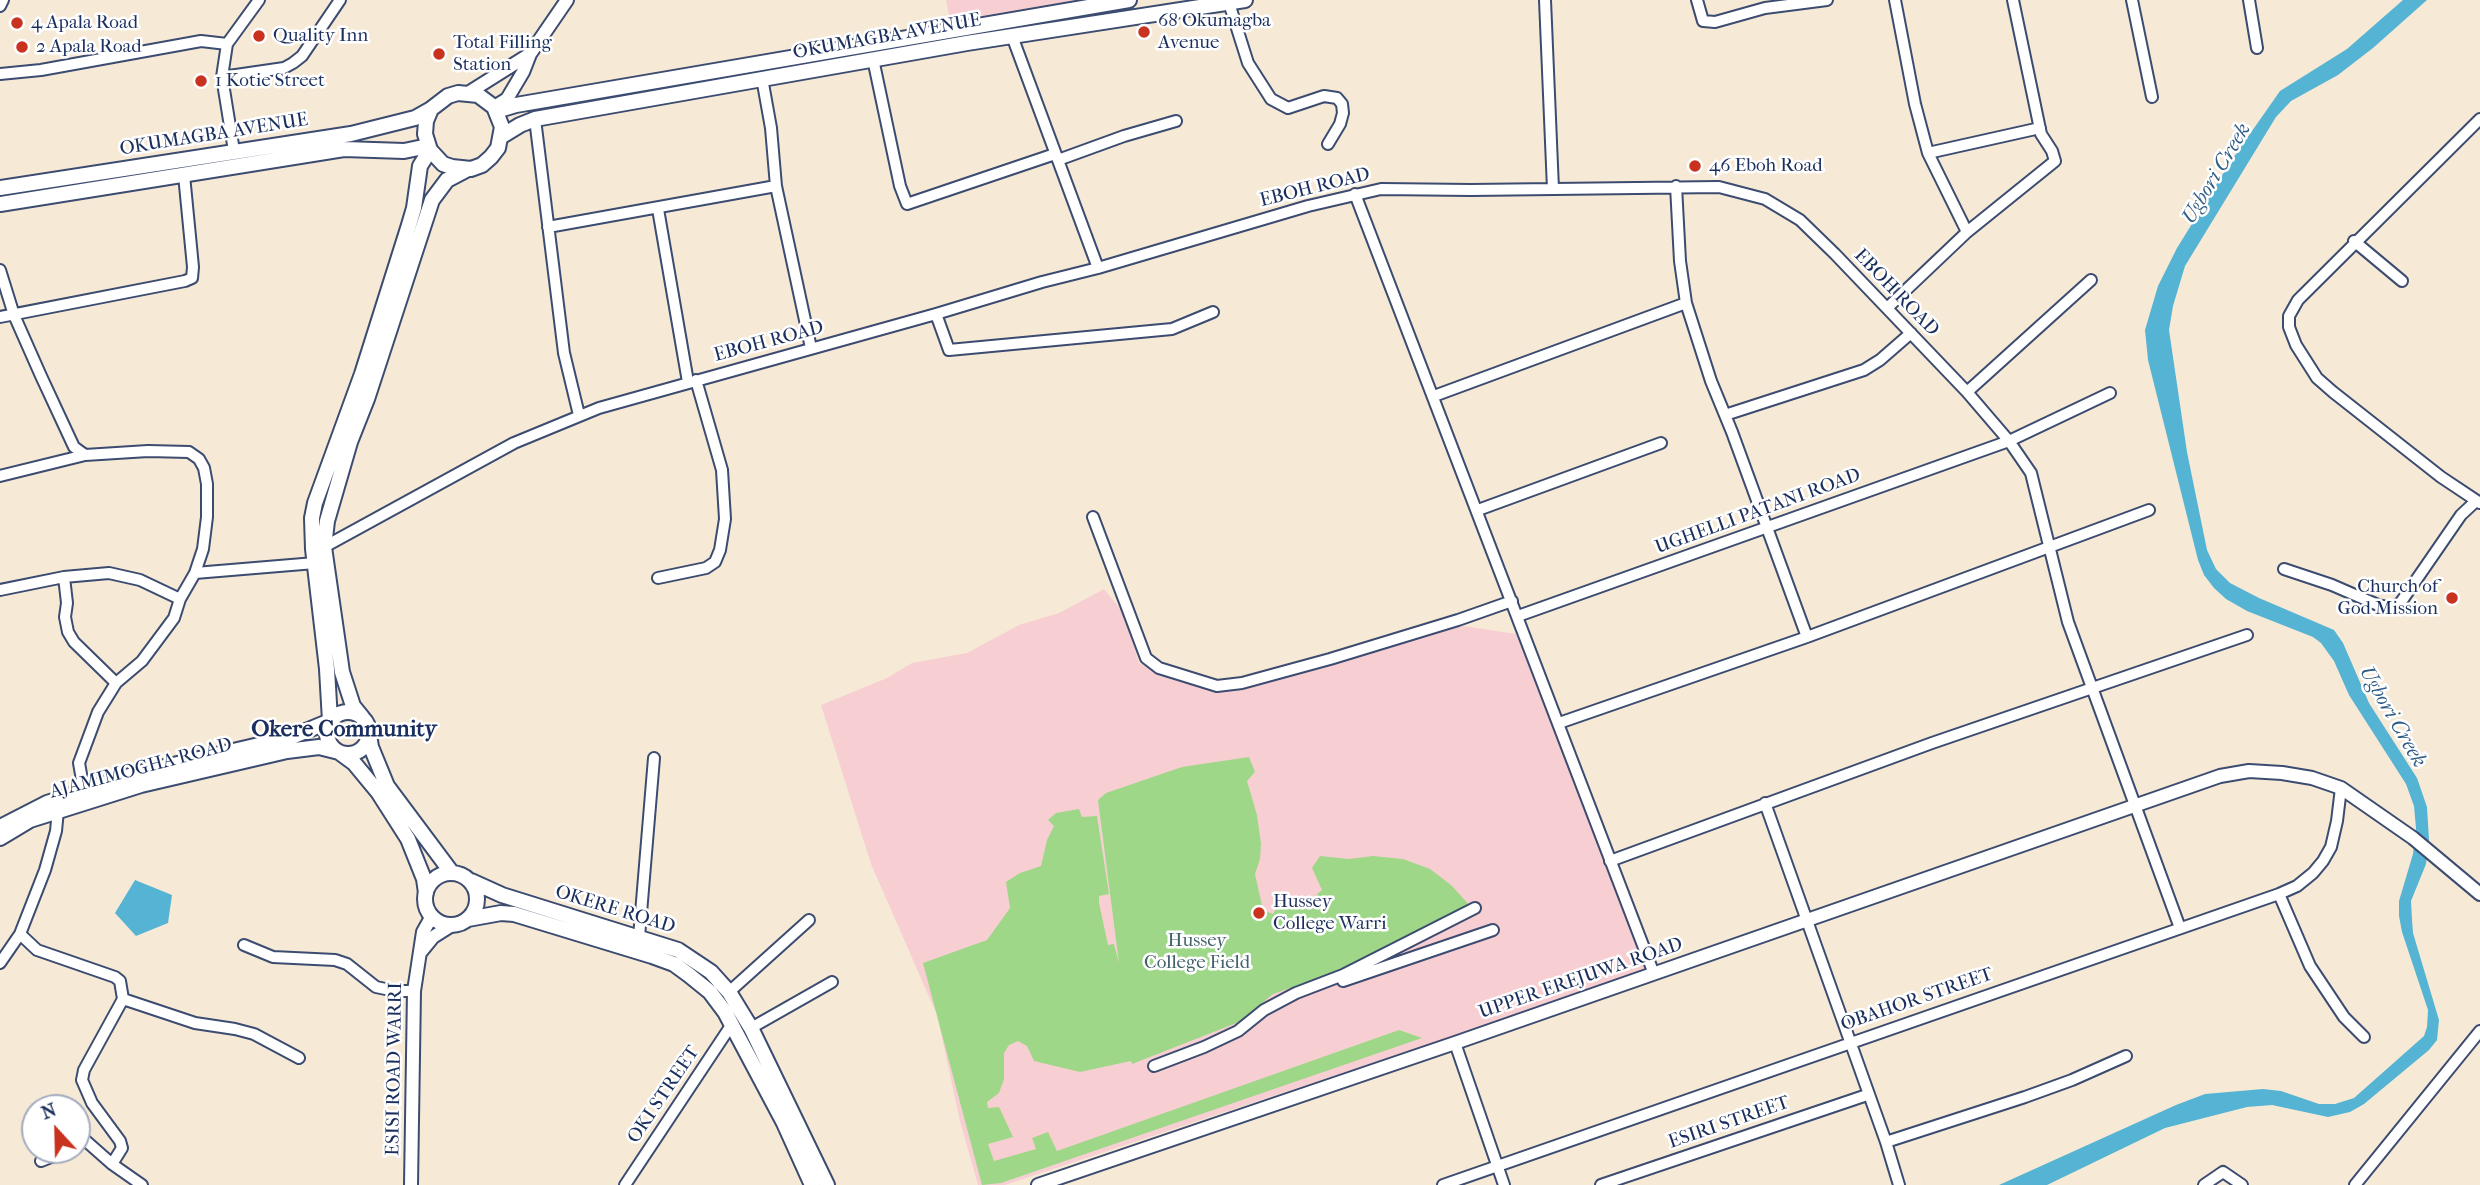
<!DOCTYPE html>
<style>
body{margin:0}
#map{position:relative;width:2480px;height:1185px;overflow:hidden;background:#f6ead6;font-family:"IM FELL French Canon",serif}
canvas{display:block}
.north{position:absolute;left:21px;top:1094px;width:70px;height:70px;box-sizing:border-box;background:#fff;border:2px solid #a4acbf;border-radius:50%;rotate:338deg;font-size:19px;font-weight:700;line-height:28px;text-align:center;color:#1b2f5e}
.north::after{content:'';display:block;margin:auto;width:24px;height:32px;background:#c8321e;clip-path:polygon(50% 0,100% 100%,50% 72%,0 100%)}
</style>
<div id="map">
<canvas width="2480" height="1185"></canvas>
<div class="north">N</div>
</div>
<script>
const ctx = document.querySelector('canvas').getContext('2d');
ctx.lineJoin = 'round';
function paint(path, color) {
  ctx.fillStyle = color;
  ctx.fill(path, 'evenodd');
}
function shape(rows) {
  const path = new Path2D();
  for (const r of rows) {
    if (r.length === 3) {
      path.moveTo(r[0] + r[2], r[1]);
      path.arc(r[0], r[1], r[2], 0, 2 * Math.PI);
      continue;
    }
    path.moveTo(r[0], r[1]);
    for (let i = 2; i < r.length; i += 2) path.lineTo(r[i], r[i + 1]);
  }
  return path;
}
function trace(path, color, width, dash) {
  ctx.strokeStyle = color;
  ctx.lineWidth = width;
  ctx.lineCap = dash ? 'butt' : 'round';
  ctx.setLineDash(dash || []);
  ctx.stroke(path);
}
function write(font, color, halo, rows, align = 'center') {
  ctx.font = font + ' "IM FELL French Canon",serif';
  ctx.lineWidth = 5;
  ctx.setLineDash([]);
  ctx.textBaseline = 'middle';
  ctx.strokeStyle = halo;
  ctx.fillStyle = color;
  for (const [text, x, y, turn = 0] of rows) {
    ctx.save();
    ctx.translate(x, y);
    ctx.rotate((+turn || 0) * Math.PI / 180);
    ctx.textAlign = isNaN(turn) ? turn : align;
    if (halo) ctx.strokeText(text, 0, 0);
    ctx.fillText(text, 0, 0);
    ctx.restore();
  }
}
const built = shape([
 [946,0,1079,0,950,21],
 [1104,589,1123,612,1139,663,1164,673,1227,684,1464,626,1516,634,1649,973,1502,1020,1005,1185,978,1185,960,1121,937,1015,871,864,821,705,887,678,912,663,967,653,1019,625,1059,613]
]);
const green = shape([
 [1249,757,1255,772,1247,781,1257,815,1261,844,1260,859,1255,874,1263,910,1273,914,1281,900,1292,897,1308,902,1322,890,1312,868,1320,856,1349,859,1373,856,1403,859,1430,869,1451,885,1472,908,1343,970,1273,994,1239,1022,1132,1064,1131,1061,1080,1072,1034,1061,1027,1046,1018,1041,1009,1045,1004,1053,1004,1079,999,1093,987,1102,988,1108,999,1107,1013,1137,988,1144,994,1161,1036,1149,1032,1138,1048,1132,1057,1151,1399,1030,1422,1038,1001,1183,982,1185,923,963,987,940,1010,908,1006,882,1020,873,1041,866,1047,840,1054,826,1048,820,1056,813,1079,809,1082,817,1097,816,1109,894,1099,896,1099,903,1108,945,1114,944,1119,963,1098,800,1106,793,1182,767]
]);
const water = shape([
 [2403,0,2427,0,2373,48,2338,75,2291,101,2276,117,2185,266,2173,306,2169,330,2187,452,2207,550,2216,569,2230,583,2259,598,2334,630,2343,643,2369,703,2417,778,2427,807,2429,840,2426,864,2411,901,2412,920,2413,933,2439,1020,2437,1040,2429,1050,2364,1104,2350,1112,2328,1117,2272,1105,2247,1107,2165,1128,2047,1185,1999,1185,2176,1105,2205,1094,2263,1089,2281,1091,2319,1104,2335,1104,2354,1098,2424,1036,2427,1027,2428,1010,2402,932,2399,916,2399,901,2413,854,2416,828,2414,806,2406,784,2349,695,2334,661,2321,643,2313,637,2247,611,2226,599,2214,588,2204,575,2198,560,2148,360,2145,330,2158,286,2177,248,2231,161,2280,91,2347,49],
 [135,880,172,895,168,923,136,936,115,913]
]);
const minor = shape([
 [1545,0,1553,189],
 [1697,0,1703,21,1715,22,1765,8,1827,0],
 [1895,0,1915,104,1928,153,1967,232,2055,161,2052,151,2041,134,2013,0],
 [2132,0,2152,97],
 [2249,0,2257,48],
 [1229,3,1248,63,1271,99,1288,108,1324,96,1337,98,1342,104,1343,113,1340,124,1328,144],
 [0,6,3,0],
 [1012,36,1098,268],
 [873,59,900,186,907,204,1055,154],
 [0,74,41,70,201,41,227,44],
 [222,77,284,68,293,63,302,56,340,0],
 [762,78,771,128,776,186,811,348],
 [535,119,564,353,579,415],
 [2480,119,2298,300,2289,316,2289,327,2296,345,2317,378,2333,392,2441,477,2480,503],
 [234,151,222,77,227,44,259,0],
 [1928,153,2040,128],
 [1058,160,1124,136,1176,121],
 [1676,186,1680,261,1686,303,1711,381,1732,432,1807,637],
 [1355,194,1654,974],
 [658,209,688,382],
 [548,227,776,186],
 [2354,241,2402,281],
 [0,270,14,315,41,376,74,447,85,455],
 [1887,308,1967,232],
 [936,314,949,350,1172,329,1213,312],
 [0,317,185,281,192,278,193,267,184,175],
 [1967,392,2091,280],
 [1434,396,1686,303],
 [1725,415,1864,370,1880,360,1911,333],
 [0,476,85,455,148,451,189,452,199,459,204,468,207,484,207,517,203,549,195,573,180,599,174,618,142,661,116,683,98,712,79,763,84,791],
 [1478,510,1661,443],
 [1093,517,1146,658,1159,668,1217,686,1242,683,1330,659,1458,620,1512,601],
 [324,547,514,443,599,408,936,314,1042,282,1098,268,1308,206,1381,189,1471,190,1719,187,1765,199,1800,220,1835,254,1967,392,2009,441,2031,473,2068,622,2180,928],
 [2284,569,2332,585,2378,605,2393,608,2401,602,2461,515,2476,501],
 [195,573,315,563],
 [64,577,67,603,65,617,68,632,74,642,116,683],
 [658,578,706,568,715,562,720,550,725,519,722,470,696,380],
 [0,590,64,577,109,573,140,580,180,599],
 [1518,616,2009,441,2110,393],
 [1559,723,1807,637,2149,510],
 [1765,803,1886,1142,1899,1185],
 [58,810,56,831,45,870,20,934,37,950,115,977,120,981,123,999,84,1070,82,1080,92,1103,120,1141,122,1148,112,1164,142,1185],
 [1610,861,1932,743,2247,635],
 [2279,894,2310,966,2344,1017,2364,1037],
 [639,937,654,758],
 [244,945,273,957,335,960,347,964,376,987,395,991,414,991],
 [0,963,20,934],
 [1343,981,1493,930],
 [729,992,809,920],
 [123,999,195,1023,235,1029,254,1034,299,1058],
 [751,1028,832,982],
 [1455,1043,1504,1185],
 [1154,1066,1204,1047,1238,1031,1264,1010,1296,993,1343,975,1475,908],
 [1886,1142,2025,1097,2072,1080,2126,1056],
 [77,1144,86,1141,112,1164],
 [41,1161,69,1150],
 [625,1185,732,1024],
 [1443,1185,2279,894,2297,886,2313,873,2323,861,2331,847,2337,821,2341,788],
 [1601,1185,1867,1095],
 [2204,1185,2223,1172,2242,1185],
 [2355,1185,2480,1031]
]);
const tertiary = shape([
 [468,93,530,54],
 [494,107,507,99,523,72,530,54,567,0],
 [420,953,433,937,452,925],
 [411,1185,414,991,423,932,432,916],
 [1038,1185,1455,1043,2220,776,2249,771,2282,773,2312,778,2341,788,2413,838,2480,894]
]);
const secondary = shape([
 [496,111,516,105,1129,0],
 [502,136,520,125,535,119,967,43,1245,0],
 [0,188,351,134,415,118,431,109,448,96,458,93,478,95,494,107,502,127,498,148,491,157,482,165,471,169,452,167,443,164,430,150,425,134,426,121,431,109],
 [0,204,344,149,404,151,428,146],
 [348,733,21],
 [362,717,353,706,342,672,324,547,327,521,350,442,367,399,432,200,447,180,466,170],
 [369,734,371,747,387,786,452,873],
 [0,827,47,803,139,773,289,738,330,721,327,669,313,549,312,518,315,503,362,374,409,225,414,208,420,166,430,150],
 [0,838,30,820,141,785,287,751,319,747,339,752,354,763,378,792,408,839,424,879,426,893],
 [451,899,26],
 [471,881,502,895,678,950,711,972,729,992,751,1028,827,1185],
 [468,919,501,913,514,914,652,956,674,964,689,975,710,992,725,1012,784,1123,812,1185]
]);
const markers = [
 [17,23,7,"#c8321e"],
 [1144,32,7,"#c8321e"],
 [259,36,7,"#c8321e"],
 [22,47,7,"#c8321e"],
 [439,54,7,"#c8321e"],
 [201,81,7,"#c8321e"],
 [1695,166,7,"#c8321e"],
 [2452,598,7,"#c8321e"],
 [1259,913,7,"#c8321e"]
];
const poiNames = [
 ["68 Okumagba",1158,21],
 ["Avenue",1158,43],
 ["4 Apala Road",31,23],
 ["Quality Inn",273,36],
 ["Total Filling",453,43],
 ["Station",453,65],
 ["2 Apala Road",36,47],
 ["1 Kotie Street",215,81],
 ["46 Eboh Road",1709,166],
 ["Church of",2438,587,"right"],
 ["God Mission",2438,609,"right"],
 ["Hussey",1273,902],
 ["College Warri",1273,924]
];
const streetNames = [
 ["OKUMAGBA AVENUE",887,37,-10],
 ["OKUMAGBA AVENUE",214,135,-9],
 ["EBOH ROAD",1315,188,-14],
 ["EBOH ROAD",1896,293,46],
 ["EBOH ROAD",769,342,-15],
 ["UGHELLI PATANI ROAD",1758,512,-20],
 ["AJAMIMOGHA ROAD",141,769,-15],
 ["OKERE ROAD",615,910,17],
 ["UPPER EREJUWA ROAD",1581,979,-19],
 ["OBAHOR STREET",1917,1000,-19],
 ["ESISI ROAD WARRI",395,1069,-89],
 ["OKI STREET",664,1095,-56],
 ["ESIRI STREET",1729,1123,-19]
];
const parkNames = [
 ["Hussey",1197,941],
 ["College Field",1197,963]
];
const waterNames = [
 ["Ugbori Creek",2217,174,-59],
 ["Ugbori Creek",2392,717,60]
];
const quarterNames = [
 ["Okere Community",344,730]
];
paint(built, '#f7cfd3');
paint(green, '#9fd788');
paint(water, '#55b3d3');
trace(minor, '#3c4b70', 14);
trace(tertiary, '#3c4b70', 16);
trace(secondary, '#3c4b70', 18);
trace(minor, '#fff', 10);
trace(tertiary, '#fff', 12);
trace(secondary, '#fff', 14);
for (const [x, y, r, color] of markers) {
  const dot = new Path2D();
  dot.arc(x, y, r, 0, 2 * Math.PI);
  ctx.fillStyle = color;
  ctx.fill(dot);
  trace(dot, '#fff', 2.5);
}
write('19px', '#1b2f5e', '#fff', poiNames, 'left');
write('19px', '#1b2f5e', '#fff', streetNames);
write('19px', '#43616b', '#fff', parkNames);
write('italic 21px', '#2f5d87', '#fff', waterNames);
write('bold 23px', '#1b2f5e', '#fff', quarterNames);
</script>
